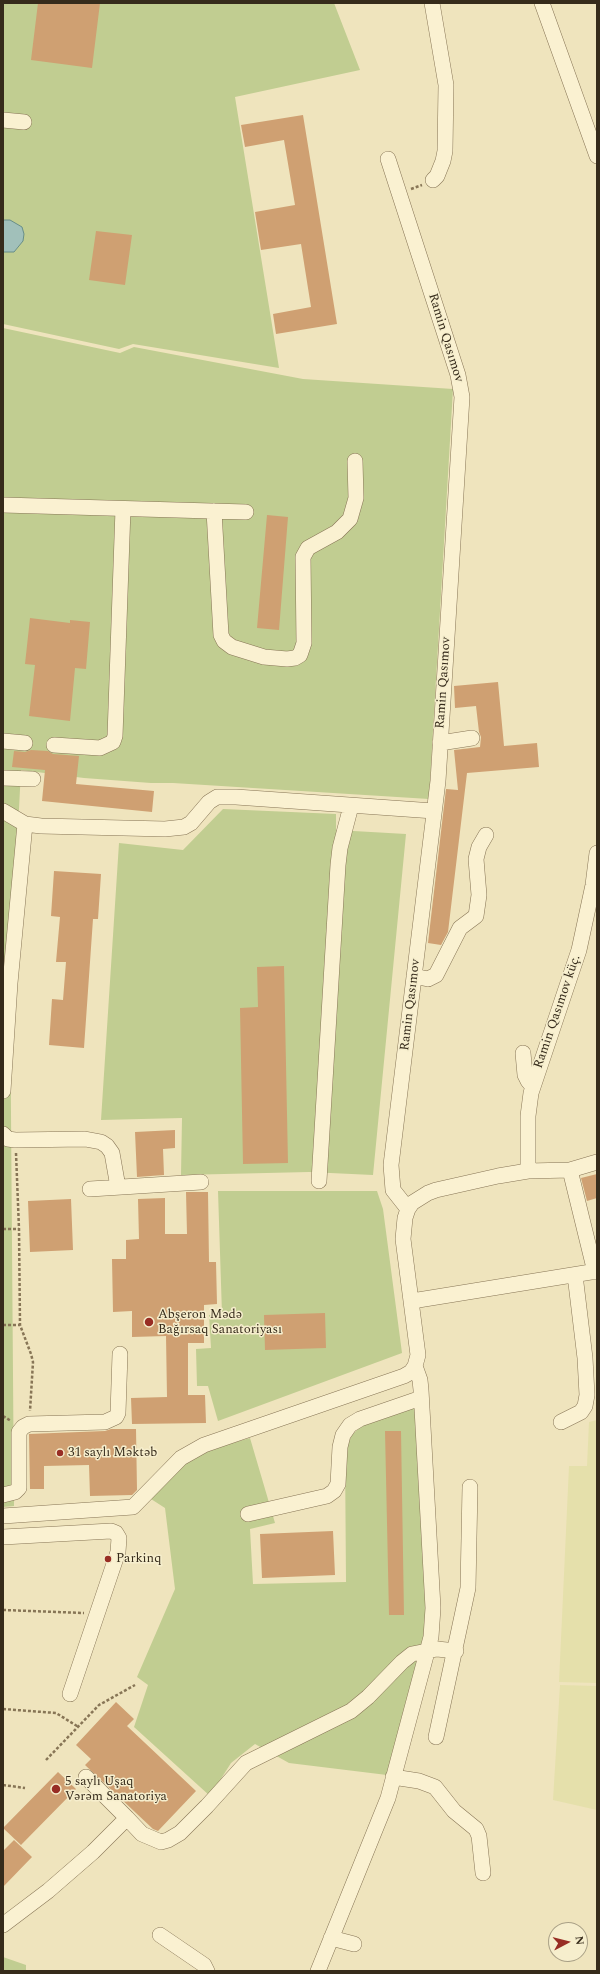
<!DOCTYPE html>
<meta charset="utf-8">
<style>
body{margin:0}
#map{position:relative;width:600px;height:1974px;overflow:hidden;background:#efe4bd;font-family:Spectral,serif}
canvas{display:block}
.frame{position:absolute;inset:0;border:4px solid #362b1b;pointer-events:none}
.north{position:absolute;left:548px;top:1922px;width:40px;height:40px;box-sizing:border-box;background:#f6eecd;border:1px solid #a9a086;border-radius:50%;rotate:83deg;font-size:11px;font-weight:700;line-height:16px;text-align:center;color:#362b1b}
.north::after{content:'';display:block;margin:auto;width:14px;height:18px;background:#982d24;clip-path:polygon(50% 0,100% 100%,50% 72%,0 100%)}
</style>
<div id="map">
<canvas width="600" height="1974"></canvas>
<div class="frame"></div>
<div class="north">N</div>
</div>
<script>
const ctx = document.querySelector('canvas').getContext('2d');
ctx.lineJoin = 'round';
function paint(path, color) {
  ctx.fillStyle = color;
  ctx.fill(path, 'evenodd');
}
function shape(rows) {
  const path = new Path2D();
  for (const r of rows) {
    path.moveTo(r[0], r[1]);
    for (let i = 2; i < r.length; i += 2) path.lineTo(r[i], r[i + 1]);
  }
  return path;
}
function trace(path, color, width, dash) {
  ctx.strokeStyle = color;
  ctx.lineWidth = width;
  ctx.lineCap = dash ? 'butt' : 'round';
  ctx.setLineDash(dash || []);
  ctx.stroke(path);
}
function write(font, color, halo, rows, align = 'center') {
  ctx.font = font + ' Spectral,serif';
  ctx.lineWidth = 3;
  ctx.setLineDash([]);
  ctx.textBaseline = 'middle';
  ctx.strokeStyle = halo;
  ctx.fillStyle = color;
  for (const [text, x, y, turn = 0] of rows) {
    ctx.save();
    ctx.translate(x, y);
    ctx.rotate((+turn || 0) * Math.PI / 180);
    ctx.textAlign = isNaN(turn) ? turn : align;
    if (halo) ctx.strokeText(text, 0, 0);
    ctx.fillText(text, 0, 0);
    ctx.restore();
  }
}
const farmland = shape([
 [597,1420,597,1683,559,1682,569,1466,587,1466,589,1422],
 [560,1685,597,1686,597,1810,553,1800]
]);
const green = shape([
 [3,3,334,3,360,70,235,97,279,368,133,344,119,349,3,324],
 [3,328,120,353,134,347,303,379,453,389,429,799,173,783,151,783,84,778,21,770,10,983,14,1506,3,1507],
 [223,809,336,814,336,830,406,834,373,1175,309,1172,181,1175,182,1118,101,1120,119,843,183,850],
 [218,1191,377,1191,383,1209,402,1353,218,1421,208,1386,197,1386,196,1349,211,1348,209,1315,222,1314],
 [417,1407,427,1628,387,1775,289,1763,255,1744,231,1763,210,1796,134,1727,148,1685,137,1677,175,1589,165,1508,151,1499,184,1463,204,1451,250,1438,275,1523,250,1529,253,1584,346,1582,345,1451,352,1435,361,1426],
 [3,1957,26,1965,26,1971,3,1971]
]);
const water = shape([
 [3,220,10,220,22,227,24,234,23,241,14,252,3,252,3,220]
]);
const building = shape([
 [38,3,100,3,92,68,31,60],
 [303,115,337,324,276,334,273,314,311,307,301,244,261,250,255,212,295,205,284,140,245,147,241,125],
 [96,231,132,235,125,285,89,280],
 [267,515,288,517,279,630,257,628],
 [30,618,70,623,70,620,90,622,86,669,75,668,70,721,29,716,35,665,25,664],
 [498,682,504,746,537,743,539,767,467,773,448,932,441,945,428,943,446,789,458,790,454,750,480,747,481,737,479,732,476,706,455,708,454,686],
 [31,750,48,751,53,754,79,756,76,784,154,791,152,812,42,801,45,770,12,767,14,751,25,752],
 [54,871,101,874,98,919,93,919,84,1048,49,1045,52,999,63,1000,66,962,56,962,60,917,51,916],
 [284,966,288,1163,243,1164,240,1008,258,1007,257,967],
 [175,1130,175,1148,163,1149,164,1175,137,1177,135,1132],
 [597,1174,597,1198,587,1201,581,1178],
 [186,1192,208,1192,209,1262,216,1262,217,1304,204,1305,204,1343,188,1343,188,1395,205,1395,206,1423,132,1424,131,1398,167,1397,166,1336,132,1337,132,1311,113,1312,112,1259,126,1259,126,1240,139,1239,138,1199,165,1198,165,1234,187,1234],
 [71,1199,73,1250,30,1252,28,1201],
 [325,1313,326,1348,265,1350,264,1315],
 [111,1429,136,1429,137,1490,132,1495,90,1496,89,1465,44,1466,44,1489,30,1489,29,1434,105,1431],
 [385,1431,401,1431,404,1615,389,1615],
 [333,1531,335,1575,262,1578,260,1534],
 [116,1702,134,1719,127,1726,196,1791,158,1831,153,1829,85,1765,91,1759,76,1745],
 [58,1772,76,1789,21,1845,3,1828],
 [14,1840,32,1857,3,1887,3,1851]
]);
const path = shape([
 [411,189,422,185],
 [16,1153,19,1229,20,1325,31,1354,33,1362,30,1411],
 [3,1229,19,1229],
 [3,1325,20,1325],
 [3,1416,11,1421],
 [3,1610,84,1613],
 [3,1709,56,1713,77,1726],
 [46,1760,99,1705,135,1685],
 [3,1785,25,1788]
]);
const minor = shape([
 [432,3,446,85,445,151,443,161,437,176,433,180],
 [542,3,597,156],
 [3,120,24,122],
 [388,159,458,375,462,397,438,781,391,1165,393,1190,408,1209],
 [3,505,246,512],
 [214,511,221,635,224,641,232,647,264,657,287,659,295,658,300,655,304,643,303,557,308,548,337,532,350,519,356,498,355,461],
 [3,741,25,743],
 [440,743,472,738],
 [54,745,100,748,113,742,115,736,123,509],
 [3,778,33,779],
 [3,811,25,824,41,826,165,829,184,827,191,823,209,802,217,797,236,797,434,811],
 [414,976,428,979,436,975,460,928,476,916,479,895,476,859,479,847,486,835],
 [523,1053,525,1075,528,1081,533,1087],
 [3,1091,10,983,25,824],
 [3,1134,8,1139,15,1140,85,1139,101,1142,107,1146,112,1153,118,1187],
 [570,1170,595,1272],
 [528,1171,528,1116,531,1093,579,950,593,885,597,853],
 [319,1181,338,865,340,848,351,806],
 [90,1189,201,1182],
 [412,1301,597,1271],
 [561,1422,581,1412,585,1406,587,1395,585,1358,575,1275],
 [3,1495,15,1492,19,1488,19,1432,23,1427,29,1424,105,1422,116,1417,118,1413,120,1354],
 [248,1514,327,1496,334,1491,338,1484,340,1447,343,1435,350,1425,360,1419,421,1398],
 [3,1516,133,1507,181,1458,204,1445,404,1376,411,1372,415,1366,418,1355,403,1239,405,1218,408,1209,412,1203,428,1193,436,1190,498,1176,528,1171,570,1170,597,1162],
 [3,1537,111,1531,116,1533,119,1538,118,1552,70,1694],
 [436,1737,468,1588,470,1487],
 [86,1777,127,1818],
 [393,1777,419,1781,435,1787,454,1811,476,1829,479,1836,483,1873],
 [3,1925,48,1891,93,1852,127,1818,142,1834,161,1842,168,1840,180,1833,207,1806,246,1763,351,1711,368,1697,402,1662,412,1654,437,1649,456,1651],
 [160,1935,204,1965,207,1971],
 [331,1938,354,1944],
 [318,1971,388,1798,431,1637,433,1608,421,1390,420,1380,415,1366]
]);
const markers = [
 [149,1322,5,"#982d24"],
 [60,1453,4,"#982d24"],
 [108,1559,4,"#982d24"],
 [56,1789,5,"#982d24"]
];
const streetNames = [
 ["Ramin Qasımov",445,338,73],
 ["Ramin Qasımov",444,683,-86],
 ["Ramin Qasımov",411,1005,-83],
 ["Ramin Qasımov küç.",558,1012,-71]
];
const poiNames = [
 ["Abşeron Mədə",158,1315],
 ["Bağırsaq Sanatoriyası",158,1330],
 ["31 saylı Məktəb",68,1453],
 ["Parkinq",116,1559],
 ["5 saylı Uşaq",65,1782],
 ["Vərəm Sanatoriya",65,1797]
];
paint(farmland, '#e5e0ab');
paint(green, '#c1cd91');
paint(water, '#a1c0ba');
trace(water, '#688e88', 1);
paint(building, '#cfa072');
trace(minor, '#877556', 16);
trace(path, '#877556', 2.5, [3, 2]);
trace(minor, '#faf1d1', 15);
for (const [x, y, r, color] of markers) {
  const dot = new Path2D();
  dot.arc(x, y, r, 0, 2 * Math.PI);
  ctx.fillStyle = color;
  ctx.fill(dot);
  trace(dot, '#f6eecd', 1.5);
}
write('13px', '#362b1b', '#f6eecd', streetNames);
write('13px', '#362b1b', '#f6eecd', poiNames, 'left');
</script>
